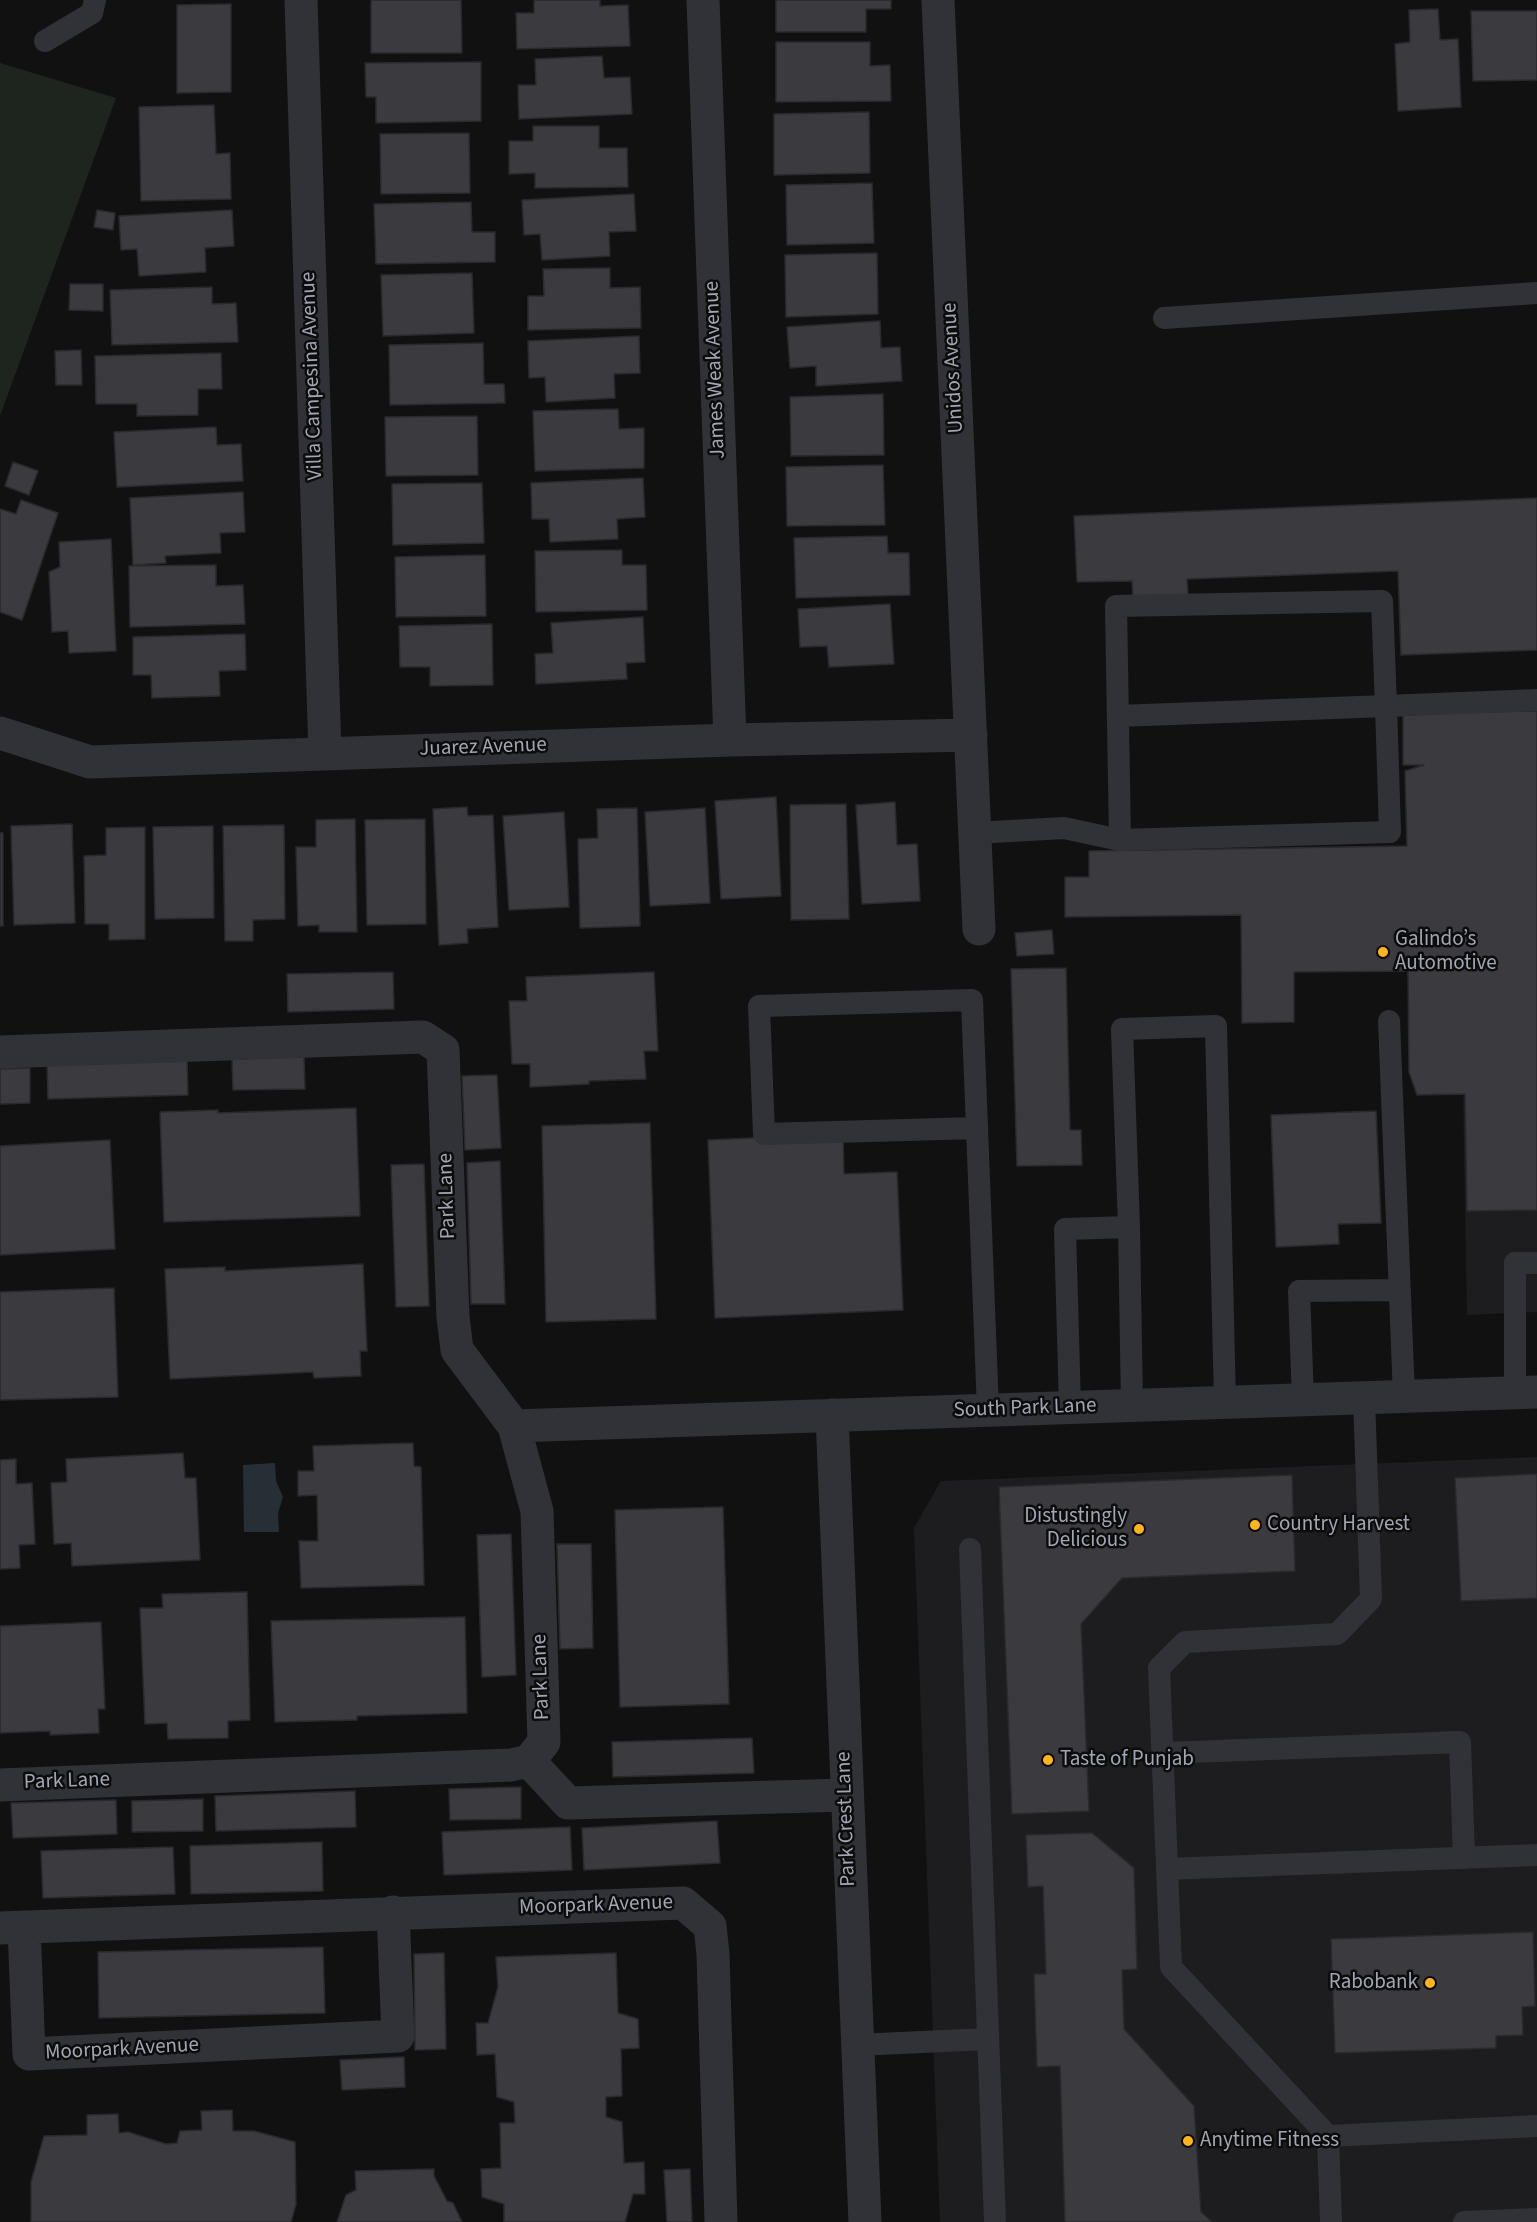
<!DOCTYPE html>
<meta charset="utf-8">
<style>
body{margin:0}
canvas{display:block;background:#111112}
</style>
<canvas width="1537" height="2222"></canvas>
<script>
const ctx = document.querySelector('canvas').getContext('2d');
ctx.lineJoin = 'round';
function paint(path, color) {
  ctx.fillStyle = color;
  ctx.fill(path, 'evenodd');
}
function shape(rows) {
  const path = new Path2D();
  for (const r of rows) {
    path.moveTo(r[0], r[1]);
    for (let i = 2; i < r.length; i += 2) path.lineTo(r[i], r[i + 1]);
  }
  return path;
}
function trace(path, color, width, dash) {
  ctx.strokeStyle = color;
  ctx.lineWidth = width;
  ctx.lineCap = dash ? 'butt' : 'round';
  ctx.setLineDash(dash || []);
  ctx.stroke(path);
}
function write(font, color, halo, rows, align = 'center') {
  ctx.font = font + ' "Source Sans 3",sans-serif';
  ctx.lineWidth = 5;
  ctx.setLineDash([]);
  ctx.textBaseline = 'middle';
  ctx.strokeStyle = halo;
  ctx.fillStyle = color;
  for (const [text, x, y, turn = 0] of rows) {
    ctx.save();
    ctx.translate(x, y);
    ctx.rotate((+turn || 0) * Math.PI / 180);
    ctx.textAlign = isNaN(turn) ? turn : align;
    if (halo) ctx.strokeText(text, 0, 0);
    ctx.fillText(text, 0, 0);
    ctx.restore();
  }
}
const built = shape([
 [1537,916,1537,1312,1467,1315,1460,919],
 [1537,1457,1537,2222,940,2222,914,1528,941,1481]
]);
const green = shape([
 [0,63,116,98,0,416]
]);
const water = shape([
 [275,1463,276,1481,283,1497,278,1513,279,1532,244,1532,243,1465]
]);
const building = shape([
 [371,0,461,0,462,53,371,53,371,0],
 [534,0,600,0,600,6,628,5,630,46,517,49,516,13,534,13,534,0],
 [776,0,891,0,891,9,866,9,866,32,776,32,776,0],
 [231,4,231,92,177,93,177,5,231,4],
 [1438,9,1440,40,1458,39,1461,107,1398,111,1395,44,1410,42,1409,10,1438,9],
 [1471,11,1537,11,1537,80,1473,81,1471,11],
 [776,42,870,42,870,66,890,65,891,101,776,102,776,42],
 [602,56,604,78,630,77,632,114,519,119,518,85,536,85,535,59,602,56],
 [481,62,481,121,376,123,376,97,366,97,365,63,481,62],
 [214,105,216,154,230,153,231,199,141,201,139,107,214,105],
 [869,112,870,173,774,175,774,114,869,112],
 [533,126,599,126,599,148,627,148,628,187,535,188,535,173,509,174,509,141,533,141,533,126],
 [469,133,470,193,381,194,380,134,469,133],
 [872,183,874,243,787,245,786,185,872,183],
 [634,194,636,231,609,232,610,256,542,260,540,234,524,235,522,200,634,194],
 [471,202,472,232,495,232,495,262,376,264,374,204,471,202],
 [97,210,115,213,113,230,94,227,97,210],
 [232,210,234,246,205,248,206,272,139,276,137,249,121,250,119,216,232,210],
 [877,253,878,314,786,317,785,255,877,253],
 [610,268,610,288,640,287,641,328,528,330,528,296,544,296,543,269,610,268],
 [472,273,474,333,383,336,381,275,472,273],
 [70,284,103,284,103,311,69,310,70,284],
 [212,287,212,304,236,303,238,342,112,345,110,290,212,287],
 [880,321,881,348,900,347,902,381,816,386,816,366,790,368,787,327,880,321],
 [639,336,640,373,614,374,615,398,546,402,545,377,529,378,528,341,639,336],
 [483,343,484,384,504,384,505,403,390,405,389,345,483,343],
 [81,350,82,385,56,385,55,351,81,350],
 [221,353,222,389,198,389,198,415,137,416,137,404,96,404,95,356,221,353],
 [883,394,884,455,791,456,790,397,883,394],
 [618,409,619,429,644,428,644,468,535,471,533,411,618,409],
 [477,416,478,475,386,476,385,417,477,416],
 [216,427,217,445,241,444,243,481,117,487,114,432,216,427],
 [13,462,38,471,29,495,5,486,13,462],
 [883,465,885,525,787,526,786,467,883,465],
 [643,478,645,517,617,519,618,539,550,542,549,519,532,519,531,483,643,478],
 [482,483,484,543,393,545,392,484,482,483],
 [243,492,245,532,220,533,221,553,165,556,166,563,133,565,130,498,243,492],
 [1537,498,1537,650,1401,655,1398,571,1187,579,1188,596,1133,598,1132,581,1077,582,1074,516,1537,498],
 [21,500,58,513,22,620,0,612,0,509,16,514,21,500],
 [887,536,888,553,909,553,910,595,796,598,794,538,887,536],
 [111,539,116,651,69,653,68,631,52,632,49,572,60,567,59,542,111,539],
 [622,550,622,565,646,565,647,610,536,612,535,551,622,550],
 [485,555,486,616,396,617,395,557,485,555],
 [216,565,216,586,243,585,245,624,130,627,129,566,216,565],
 [890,604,894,664,829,667,827,646,800,647,798,609,890,604],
 [643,617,645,662,626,663,627,679,536,684,535,654,553,653,551,623,643,617],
 [492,624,493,685,430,686,430,667,400,667,399,626,492,624],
 [245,634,246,670,219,671,220,696,152,698,151,675,133,675,133,637,245,634],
 [1537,711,1537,1210,1467,1211,1465,1094,1417,1095,1409,1072,1408,971,1294,972,1294,1022,1242,1023,1241,915,1065,917,1065,877,1089,877,1089,851,1407,846,1405,771,1424,765,1403,765,1403,713,1537,711],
 [776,797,781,896,721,899,715,801,776,797],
 [895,802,897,845,917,844,920,901,862,904,856,805,895,802],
 [846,804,849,919,791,920,790,805,846,804],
 [467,807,468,816,493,815,498,927,467,929,468,943,439,945,433,809,467,807],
 [637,808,640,926,580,928,578,839,598,838,597,809,637,808],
 [705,808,710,903,650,906,645,812,705,808],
 [564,812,569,907,509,910,503,816,564,812],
 [355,819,357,932,319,932,319,925,298,926,296,847,316,847,316,820,355,819],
 [425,819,426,924,367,925,365,820,425,819],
 [72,824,75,923,14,925,11,826,72,824],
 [284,825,285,919,253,920,253,941,225,941,223,826,284,825],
 [213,826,214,918,155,919,153,827,213,826],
 [145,827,145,939,109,940,109,924,85,924,84,856,106,855,106,828,145,827],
 [0,833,3,833,3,926,0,926,0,833],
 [1052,930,1054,954,1017,956,1015,933,1052,930],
 [1066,968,1070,1130,1081,1130,1082,1165,1017,1166,1011,969,1066,968],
 [393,972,394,1009,288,1012,287,974,393,972],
 [654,972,658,1051,644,1051,646,1079,589,1081,589,1084,530,1087,530,1064,512,1064,509,1001,527,1001,526,977,654,972],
 [304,1057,305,1089,233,1090,232,1059,304,1057],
 [187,1060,188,1095,48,1099,47,1064,187,1060],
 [30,1068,30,1103,0,1104,0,1069,30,1068],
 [497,1075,501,1148,465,1150,462,1076,497,1075],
 [356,1108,360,1216,164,1222,160,1112,218,1110,218,1113,356,1108],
 [1376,1111,1381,1223,1338,1224,1339,1244,1276,1247,1271,1115,1376,1111],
 [650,1123,656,1319,546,1322,542,1126,650,1123],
 [843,1134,844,1174,897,1172,903,1310,715,1318,708,1140,843,1134],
 [110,1140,115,1249,0,1255,0,1146,110,1140],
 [500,1161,505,1304,471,1304,467,1163,500,1161],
 [424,1164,429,1306,396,1307,391,1165,424,1164],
 [363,1264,367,1351,360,1351,361,1376,314,1378,313,1372,170,1379,165,1269,225,1267,225,1271,363,1264],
 [114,1288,118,1397,0,1400,0,1292,114,1288],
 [413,1443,414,1466,421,1467,424,1585,301,1588,299,1541,318,1541,317,1495,298,1496,298,1471,314,1471,313,1446,413,1443],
 [183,1453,185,1478,196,1478,200,1560,72,1566,71,1543,54,1544,51,1483,67,1482,66,1459,183,1453],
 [16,1459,16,1484,32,1483,35,1544,19,1545,20,1568,0,1569,0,1460,16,1459],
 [1537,1474,1537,1598,1461,1601,1455,1478,1537,1474],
 [1292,1475,1295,1571,1122,1578,1081,1624,1089,1811,1012,1814,999,1487,1292,1475],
 [723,1507,729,1704,620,1707,615,1510,723,1507],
 [511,1534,516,1675,482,1677,477,1535,511,1534],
 [557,1544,591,1544,593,1648,560,1649,557,1544],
 [247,1592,250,1720,228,1721,228,1738,168,1739,167,1723,145,1724,140,1608,163,1608,162,1594,247,1592],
 [465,1617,467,1713,357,1716,357,1720,275,1722,271,1621,465,1617],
 [101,1622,105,1709,98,1709,99,1733,50,1735,50,1731,0,1733,0,1626,101,1622],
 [752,1738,754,1773,613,1777,612,1742,752,1738],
 [521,1787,521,1819,450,1820,449,1789,521,1787],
 [355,1791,356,1827,216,1831,215,1796,355,1791],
 [203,1799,203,1831,132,1832,132,1801,203,1799],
 [116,1800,117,1834,13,1838,11,1803,116,1800],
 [717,1821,720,1863,584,1870,582,1828,717,1821],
 [570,1827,572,1870,444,1875,442,1832,570,1827],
 [1092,1833,1134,1868,1137,1969,1122,1970,1124,2029,1194,2106,1201,2212,1212,2222,1065,2222,1060,2066,1037,2067,1034,1974,1046,1974,1043,1886,1028,1887,1026,1835,1092,1833],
 [322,1842,323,1891,191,1894,190,1846,322,1842],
 [173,1847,175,1894,43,1898,41,1851,173,1847],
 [1533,1932,1535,2006,1522,2007,1523,2035,1496,2036,1496,2048,1335,2053,1331,1939,1533,1932],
 [323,1947,325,2013,99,2018,98,1952,323,1947],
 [444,1953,446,2049,415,2050,414,1954,444,1953],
 [616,1953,618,2013,638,2019,639,2048,621,2049,622,2096,606,2097,606,2117,622,2122,624,2163,644,2162,645,2194,633,2194,625,2222,504,2222,504,2204,482,2197,481,2169,501,2168,500,2123,515,2123,514,2102,497,2097,495,2054,477,2055,476,2023,488,2023,498,1987,496,1957,616,1953],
 [404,2057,405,2087,342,2090,340,2060,404,2057],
 [232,2110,233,2131,254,2131,295,2142,296,2204,291,2222,31,2222,31,2182,44,2136,87,2135,87,2115,118,2114,119,2133,128,2132,166,2144,177,2143,180,2131,202,2130,201,2111,232,2110],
 [434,2169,434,2176,447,2201,453,2203,462,2222,337,2222,346,2195,356,2190,355,2171,434,2169],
 [690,2169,692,2222,667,2222,664,2170,690,2169]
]);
const service = shape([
 [45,41,92,13,95,0],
 [1164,318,1537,293],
 [1118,716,1386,706,1382,601,1116,606,1120,840],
 [975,833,1064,828,1120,840,1390,832,1386,706,1537,700],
 [1389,1021,1404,1396],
 [976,1128,764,1134,759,1006,972,1000,988,1410],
 [1129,1227,1132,1405],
 [1515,1392,1515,1263,1537,1263],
 [1303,1400,1299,1291,1400,1290],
 [1070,1407,1065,1229,1129,1227,1122,1029,1216,1026,1225,1402],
 [970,1549,995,2222],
 [1163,1753,1460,1742,1464,1858],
 [1167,1869,1537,1855],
 [857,2045,987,2039],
 [1328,2136,1537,2126],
 [1331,2222,1328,2136,1171,1967,1159,1668,1185,1642,1337,1634,1371,1599,1364,1398],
 [1464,2222,1537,2219]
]);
const minor = shape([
 [301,0,325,753],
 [703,0,730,740],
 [938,0,979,929],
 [0,733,90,762,730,740,971,735],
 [0,1052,423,1037,443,1050,453,1317,457,1350,514,1426,537,1511,544,1742,529,1761,511,1765,0,1785],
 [832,1415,865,2222],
 [514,1426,1537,1392],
 [529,1761,568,1803,846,1795],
 [24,1927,29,2054,398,2036,393,1912],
 [0,1928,683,1903,710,1926,713,1954,721,2222]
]);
const markers = [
 [1383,952,6,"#fdb51e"],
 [1255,1525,6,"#fdb51e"],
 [1139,1529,6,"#fdb51e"],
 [1048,1760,6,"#fdb51e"],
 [1430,1983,6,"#fdb51e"],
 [1188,2141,6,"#fdb51e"]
];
const streetNames = [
 ["Unidos Avenue",954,368,-93],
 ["James Weak Avenue",716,370,-92],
 ["Villa Campesina Avenue",313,376,-92],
 ["Juarez Avenue",483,748,-2],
 ["Park Lane",448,1196,-92],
 ["South Park Lane",1025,1409,-2],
 ["Park Lane",542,1677,-92],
 ["Park Lane",67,1782,-2],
 ["Park Crest Lane",847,1819,-92],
 ["Moorpark Avenue",596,1906,-2],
 ["Moorpark Avenue",122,2050,-3]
];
const poiNames = [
 ["Galindo’s",1395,940],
 ["Automotive",1395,964],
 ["Distustingly",1127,1517,"right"],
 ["Delicious",1127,1541,"right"],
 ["Country Harvest",1267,1525],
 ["Taste of Punjab",1060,1760],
 ["Rabobank",1418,1983,"right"],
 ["Anytime Fitness",1200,2141]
];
paint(built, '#1d1d1f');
paint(green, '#1d251e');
paint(water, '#262f36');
paint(building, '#3a3a3f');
trace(building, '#2a2a2e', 1.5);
trace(service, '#313237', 22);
trace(minor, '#313237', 33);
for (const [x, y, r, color] of markers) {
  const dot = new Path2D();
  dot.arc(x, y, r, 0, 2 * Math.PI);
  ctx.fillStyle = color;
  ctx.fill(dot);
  trace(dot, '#0c0c0d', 2);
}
write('21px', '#a1a6b4', '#0c0c0d', streetNames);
write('21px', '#a1a6b4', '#0c0c0d', poiNames, 'left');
</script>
